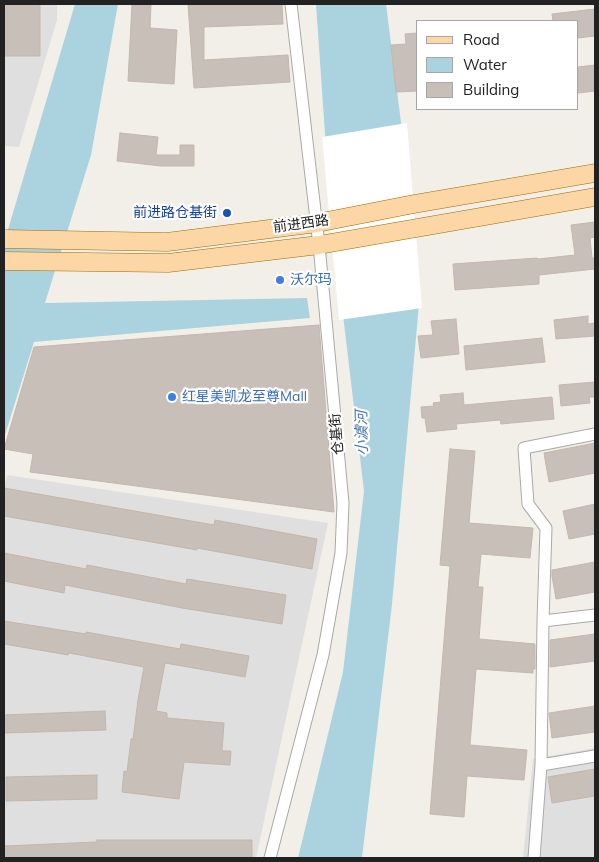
<!DOCTYPE html>
<meta charset="utf-8">
<style>
body{margin:0}
#map{position:relative;width:599px;height:862px;overflow:hidden;background:#f2efe9;font-family:Mulish,sans-serif}
canvas{display:block}
.frame{position:absolute;inset:0;border:5px solid #222;pointer-events:none}
.legend{position:absolute;left:416px;top:20px;width:162px;height:90px;box-sizing:border-box;background:#fff;border:1px solid #a7a7a7;margin:0;padding:6px 9px;list-style:none;font-size:15px;color:#222}
.legend li{display:flex;align-items:center;gap:10px;height:25px}
.legend b{width:25px;border:1px solid #a7a7a7}
</style>
<div id="map">
<canvas width="599" height="862"></canvas>
<div class="frame"></div>
<ul class="legend">
<li><b style="height:6px;background:#fcd6a4"></b>Road</li>
<li><b style="height:14px;background:#aad3df"></b>Water</li>
<li><b style="height:14px;background:#c7bfb8"></b>Building</li>
</ul>
</div>
<script>
const ctx = document.querySelector('canvas').getContext('2d');
ctx.lineJoin = 'round';
function paint(path, color) {
  ctx.fillStyle = color;
  ctx.fill(path, 'evenodd');
}
function shape(rows) {
  const path = new Path2D();
  for (const r of rows) {
    path.moveTo(r[0], r[1]);
    for (let i = 2; i < r.length; i += 2) path.lineTo(r[i], r[i + 1]);
  }
  return path;
}
function trace(path, color, width, dash) {
  ctx.strokeStyle = color;
  ctx.lineWidth = width;
  ctx.lineCap = dash ? 'butt' : 'round';
  ctx.setLineDash(dash || []);
  ctx.stroke(path);
}
function write(font, color, halo, rows, align = 'center') {
  ctx.font = font + ' Mulish,"Noto Sans SC",sans-serif';
  ctx.lineWidth = 4.5;
  ctx.setLineDash([]);
  ctx.textBaseline = 'middle';
  ctx.strokeStyle = halo;
  ctx.fillStyle = color;
  for (const [text, x, y, turn = 0] of rows) {
    ctx.save();
    ctx.translate(x, y);
    ctx.rotate((+turn || 0) * Math.PI / 180);
    ctx.textAlign = isNaN(turn) ? turn : align;
    if (halo) ctx.strokeText(text, 0, 0);
    ctx.fillText(text, 0, 0);
    ctx.restore();
  }
}
const residential = shape([
 [4,4,57,4,57,20,19,147,4,146],
 [7,475,328,523,256,858,4,858,4,488],
 [595,748,595,858,523,858,533,759]
]);
const water = shape([
 [75,4,118,4,91,155,45,303,307,298,310,318,34,342,4,438,4,243],
 [316,4,386,4,404,146,419,304,392,604,362,858,298,858,343,672,364,491,343,315,326,148]
]);
const pier = shape([
 [407,123,422,308,339,320,322,137]
]);
const building = shape([
 [4,4,40,4,40,56,4,56,4,4],
 [132,4,151,4,150,28,177,30,174,84,128,81,132,4],
 [188,4,282,4,283,24,204,27,204,60,288,55,290,82,194,88,188,4],
 [595,9,595,36,578,38,578,21,553,21,552,14,595,9],
 [418,33,418,91,396,92,391,45,406,44,405,34,418,33],
 [595,65,595,91,578,93,578,67,595,65],
 [120,133,158,137,156,155,180,155,180,145,194,145,194,166,161,166,117,161,120,133],
 [595,222,595,237,590,238,592,258,595,258,595,269,539,275,539,284,455,290,453,264,537,258,538,259,575,255,571,225,595,222],
 [588,316,588,324,595,323,595,336,556,339,554,320,588,316],
 [456,319,459,354,421,358,418,336,433,335,431,321,456,319],
 [319,325,334,512,30,472,33,454,4,449,34,347,319,325],
 [542,338,545,362,466,370,464,346,542,338],
 [595,382,595,397,589,397,590,403,561,406,559,385,595,382],
 [463,393,464,405,552,397,554,419,501,424,500,420,456,424,457,429,427,432,425,418,422,418,421,407,434,406,433,403,441,402,440,395,463,393],
 [595,443,595,473,549,482,544,453,595,443],
 [450,449,475,451,469,523,533,528,530,558,481,554,478,587,483,587,479,639,535,644,535,669,533,669,533,673,476,669,470,745,527,750,524,780,467,776,464,817,430,814,450,566,440,565,450,449],
 [4,488,214,525,215,520,317,539,312,569,197,548,197,550,4,516,4,488],
 [595,504,595,534,569,539,563,511,595,504],
 [4,553,86,569,87,565,186,584,187,579,286,595,282,624,182,608,65,585,64,593,4,581,4,553],
 [595,562,595,592,556,599,552,576,552,570,595,562],
 [4,621,86,634,86,632,180,649,181,644,249,656,245,677,165,663,156,711,167,713,167,718,224,723,222,751,231,751,230,765,184,762,179,799,122,792,124,771,127,772,131,739,133,739,138,700,144,667,69,653,68,655,4,644,4,621],
 [595,634,595,661,550,667,550,640,595,634],
 [595,706,595,732,552,738,549,713,595,706],
 [105,711,106,730,4,733,4,715,105,711],
 [595,769,595,796,552,803,548,777,595,769],
 [97,775,97,799,6,801,6,777,97,775],
 [97,840,252,840,252,858,4,858,4,846,97,842,97,840]
]);
const minor = shape([
 [595,434,524,448,528,504,546,528,543,621,541,765,595,756],
 [543,621,595,615],
 [270,858,323,655,341,553,343,503,319,245,291,4],
 [534,858,541,765]
]);
const primary = shape([
 [4,239,167,242,317,223,414,204,595,173],
 [4,261,168,263,319,245,595,197]
]);
const markers = [
 [227,213,5,"#1a4fb4"],
 [280,280,5,"#3f7fe0"],
 [172,397,5,"#3f7fe0"]
];
const transitNames = [
 ["前进路仓基街",217,213]
];
const streetNames = [
 ["前进西路",301,224,-8],
 ["仓基街",337,434,-95]
];
const shopNames = [
 ["沃尔玛",290,280],
 ["红星美凯龙至尊Mall",182,397]
];
const waterNames = [
 ["小澞河",362,433,-91]
];
paint(residential, '#e0dfdf');
paint(water, '#aad3df');
paint(pier, '#fff');
paint(building, '#c7bfb8');
trace(building, '#c4b6ab', 1);
trace(minor, '#a9a9a9', 13);
trace(primary, '#a06b00', 19);
trace(minor, '#fff', 11);
trace(primary, '#fcd6a4', 18);
for (const [x, y, r, color] of markers) {
  const dot = new Path2D();
  dot.arc(x, y, r, 0, 2 * Math.PI);
  ctx.fillStyle = color;
  ctx.fill(dot);
  trace(dot, '#fff', 2);
}
write('14px', '#164399', '#fff', transitNames, 'right');
write('14px', '#222', '#fff', streetNames);
write('14px', '#366cbe', '#fff', shopNames, 'left');
write('italic 15px', '#4a7aab', '#fff', waterNames);
</script>
